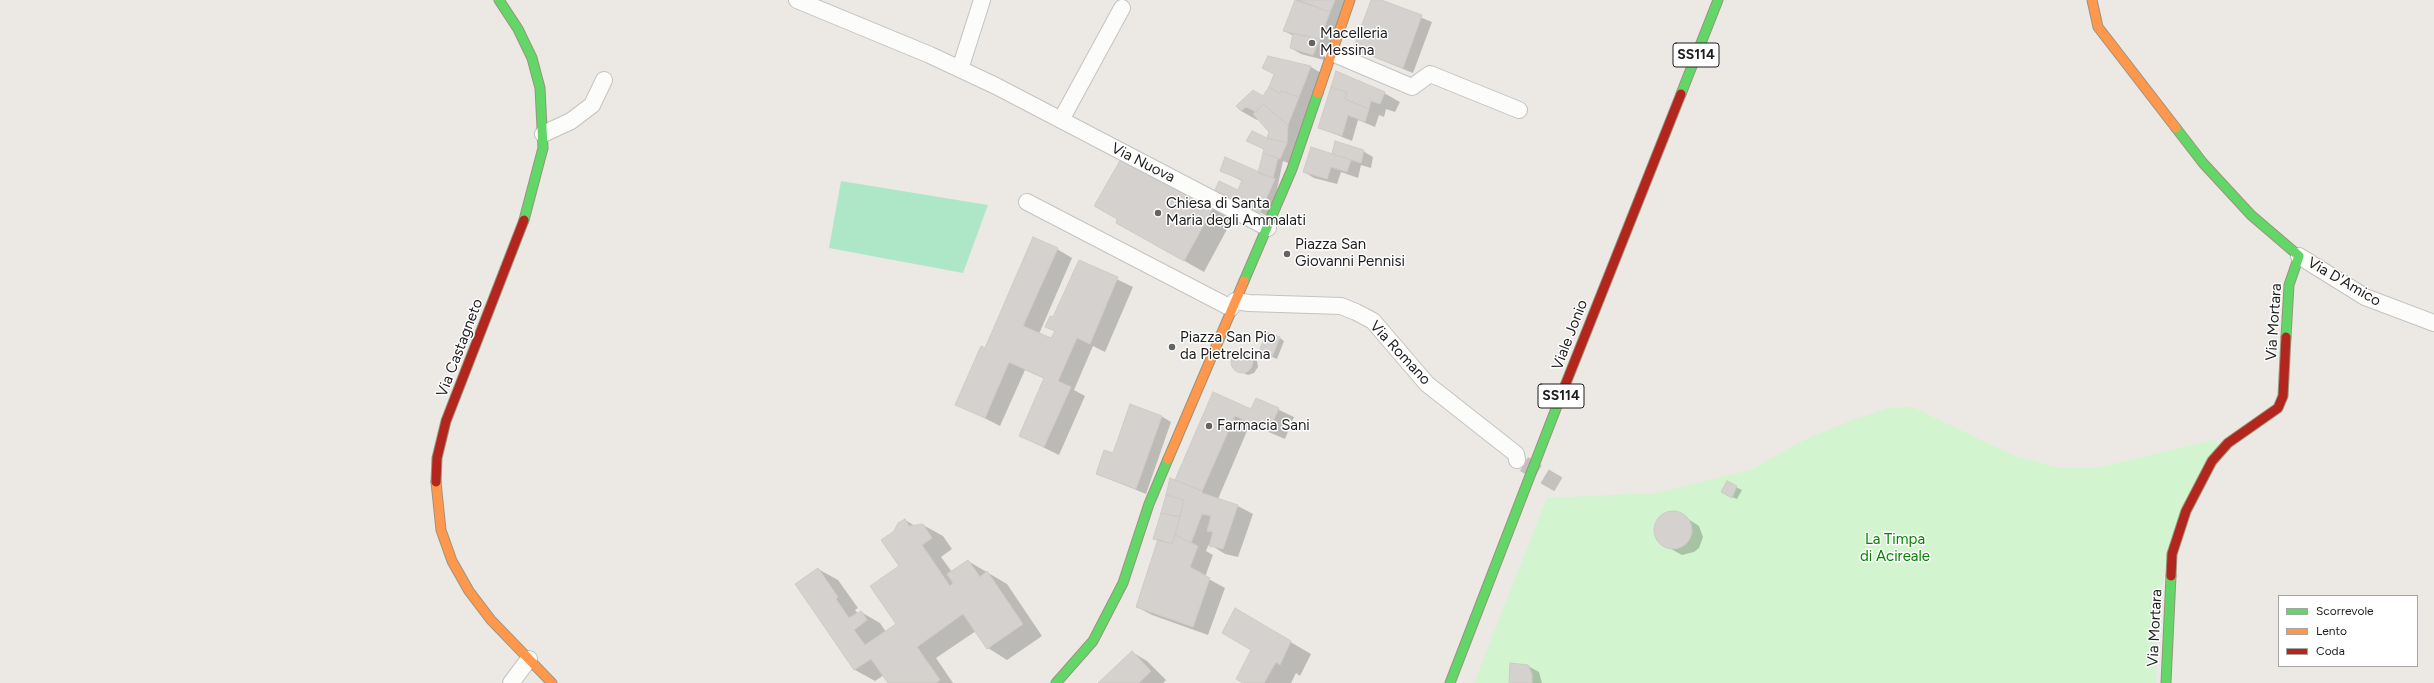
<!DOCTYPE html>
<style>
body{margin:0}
#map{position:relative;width:2434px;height:683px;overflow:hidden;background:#ece9e5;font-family:Figtree,sans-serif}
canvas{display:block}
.legend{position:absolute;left:2278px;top:595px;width:140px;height:72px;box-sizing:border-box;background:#fff;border:1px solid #a5a5a5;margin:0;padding:5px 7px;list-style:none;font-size:12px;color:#1d1d1d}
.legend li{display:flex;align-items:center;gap:8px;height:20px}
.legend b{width:20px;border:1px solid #a5a5a5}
</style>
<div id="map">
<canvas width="2434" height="683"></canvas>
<ul class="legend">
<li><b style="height:5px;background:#63d668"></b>Scorrevole</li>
<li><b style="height:5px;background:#ff974d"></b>Lento</li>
<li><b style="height:5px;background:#b3261e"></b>Coda</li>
</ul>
</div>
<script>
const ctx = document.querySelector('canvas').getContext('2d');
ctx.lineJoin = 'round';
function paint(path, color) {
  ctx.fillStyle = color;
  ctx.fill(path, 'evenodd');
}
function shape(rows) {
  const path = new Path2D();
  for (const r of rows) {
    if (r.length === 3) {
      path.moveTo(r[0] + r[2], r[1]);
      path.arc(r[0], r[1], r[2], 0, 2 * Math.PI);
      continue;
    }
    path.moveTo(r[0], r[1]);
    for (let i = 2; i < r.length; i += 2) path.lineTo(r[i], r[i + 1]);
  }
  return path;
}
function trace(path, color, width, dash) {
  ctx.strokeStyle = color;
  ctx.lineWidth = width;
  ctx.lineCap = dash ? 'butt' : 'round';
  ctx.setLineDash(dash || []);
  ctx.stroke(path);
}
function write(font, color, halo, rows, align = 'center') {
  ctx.font = font + ' Figtree,sans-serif';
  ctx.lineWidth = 3;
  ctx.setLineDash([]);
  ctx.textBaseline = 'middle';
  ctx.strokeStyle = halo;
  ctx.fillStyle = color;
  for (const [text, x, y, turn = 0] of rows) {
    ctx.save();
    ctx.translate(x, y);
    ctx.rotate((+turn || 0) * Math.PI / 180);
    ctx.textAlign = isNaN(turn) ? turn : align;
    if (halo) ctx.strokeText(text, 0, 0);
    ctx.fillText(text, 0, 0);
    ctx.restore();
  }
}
const park = shape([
 [1912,407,2015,456,2060,468,2096,468,2214,440,2219,445,2165,568,2157,610,2156,683,1474,683,1547,498,1656,493,1751,470,1802,441,1850,421,1889,408]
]);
const pitch = shape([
 [841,181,988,205,963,273,829,248]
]);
const shadow = shape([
 [1296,0,1347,0,1324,60,1301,54,1291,48,1294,36,1284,31],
 [1372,0,1378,0,1432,22,1413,73,1354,49],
 [1268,57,1311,67,1321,73,1291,164,1283,161,1271,218,1226,195,1239,192,1242,181,1221,170,1259,173,1265,150,1248,141,1268,140,1271,132,1258,118,1257,120,1241,111,1237,106,1264,98,1270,88,1275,74],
 [1384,93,1400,102,1395,112,1386,109,1384,117,1379,115,1375,127,1358,120,1352,141,1320,128],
 [1363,151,1373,157,1371,168,1361,165,1358,178,1341,172,1337,184,1314,178,1304,172,1333,155],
 [1212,208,1232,220,1204,272,1137,234],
 [1057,249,1072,258,1039,334,1052,340,1055,331,1054,319,1079,261,1133,287,1105,352,1093,346,1074,390,1085,396,1059,455,1020,436,1045,379,1025,370,1000,426,957,404,985,349],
 [1280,338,1284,341,1277,359,1265,354],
 [1243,352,1257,361,1258,367,1254,373,1248,375,1236,370,1232,361,1237,354],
 [1214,394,1252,410,1256,399,1294,417,1285,439,1250,424,1218,499,1238,506,1253,514,1238,557,1225,554,1209,544,1206,551,1213,555,1205,577,1225,588,1208,635,1152,615,1137,607,1176,481],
 [1161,416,1171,422,1146,494,1097,474,1114,454],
 [1727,483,1742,490,1737,499,1727,495],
 [1668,512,1679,513,1699,526,1703,537,1699,548,1694,552,1682,555,1660,543,1655,531,1658,519],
 [905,520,915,526,923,525,943,536,952,549,941,557,952,572,968,561,1007,584,1042,636,1007,660,988,648,976,631,936,658,953,683,889,683,884,675,875,681,855,670,796,584,818,569,838,580,858,608,855,610,858,614,861,612,880,623,886,632,897,624,900,566,895,532],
 [1236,610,1311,654,1300,676,1296,673,1291,683,1245,683,1252,650],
 [1132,652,1147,661,1166,680,1163,683,1100,683],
 [1528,666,1539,672,1542,683,1511,683]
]);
const building = shape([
 [1295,0,1330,12,1320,39,1283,31,1295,0],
 [1299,0,1335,0,1330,12,1299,0],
 [1371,0,1381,0,1422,15,1403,68,1353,49,1371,0],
 [1293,34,1320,39,1313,55,1290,48,1293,34],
 [1268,56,1311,66,1299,97,1281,91,1280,94,1269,87,1274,74,1262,68,1268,56],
 [1336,71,1385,92,1380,104,1371,101,1369,109,1345,99,1347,92,1331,87,1336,71],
 [1269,87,1280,94,1281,91,1299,97,1288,125,1263,104,1256,112,1246,107,1241,111,1236,106,1253,90,1263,96,1269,87],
 [1331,87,1347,92,1345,99,1369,109,1365,122,1348,115,1342,136,1318,128,1331,87],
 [1263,104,1288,125,1287,143,1267,138,1269,132,1253,114,1263,104],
 [1252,131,1267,138,1287,143,1280,159,1263,153,1264,149,1246,141,1252,131],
 [1335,141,1364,150,1361,163,1332,154,1335,141],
 [1311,147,1351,160,1347,172,1331,167,1327,179,1303,172,1311,147],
 [1263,153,1278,158,1273,178,1258,173,1263,153],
 [1225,157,1275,179,1260,213,1215,190,1219,181,1238,190,1242,180,1220,171,1225,157],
 [1121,159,1213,208,1184,261,1116,223,1117,219,1094,206,1121,159],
 [1033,237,1058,248,1023,326,1051,338,1055,331,1045,327,1050,316,1053,317,1079,260,1118,277,1090,344,1077,338,1058,381,1071,387,1044,447,1019,436,1044,378,1009,362,985,418,955,405,981,346,985,348,1033,237],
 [1267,332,1280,337,1272,357,1259,351,1267,332],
 [1242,362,11],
 [1213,392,1251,409,1256,398,1279,408,1269,431,1235,416,1202,491,1175,480,1213,392],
 [1130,404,1162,416,1136,489,1096,474,1104,450,1113,453,1130,404],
 [1170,478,1202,491,1202,493,1238,505,1223,549,1209,546,1213,532,1207,531,1211,516,1202,514,1191,543,1175,535,1184,500,1166,495,1170,478],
 [1727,481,1737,486,1732,498,1721,492,1727,481],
 [1166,495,1184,500,1180,517,1161,513,1166,495],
 [1673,530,19],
 [1161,513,1180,517,1172,544,1153,539,1161,513],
 [905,519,909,526,923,524,932,538,922,545,950,586,953,583,947,574,968,560,980,577,987,571,1023,624,987,649,963,614,917,647,940,680,936,683,888,683,871,659,854,670,795,584,818,568,838,597,836,599,849,618,861,611,867,620,854,630,865,645,896,624,870,586,899,566,881,540,894,531,898,523,905,519],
 [1175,535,1198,546,1190,567,1210,578,1193,627,1136,607,1158,539,1172,544,1175,535],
 [1235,608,1291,641,1280,665,1276,662,1264,683,1243,683,1236,679,1251,650,1222,633,1235,608],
 [1132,651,1151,671,1139,683,1098,683,1132,651],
 [1510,663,1528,665,1532,674,1532,683,1509,683,1510,663]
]);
const streetTunnel = shape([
 [1524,464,1561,486]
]);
const street = shape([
 [797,0,930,55,996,86,1268,228],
 [1332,53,1412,87,1430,74,1519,110],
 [960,69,982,0],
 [1061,120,1122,8],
 [543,134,571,121,592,105,604,80],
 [1027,202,1231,308],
 [2299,256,2365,297,2434,323],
 [1235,301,1249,303,1341,306,1356,312,1373,321,1427,384,1516,454,1517,460],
 [511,683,529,659]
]);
const fast = shape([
 [499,0,518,29,532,58,540,88,543,148,524,220],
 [1681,94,1718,0],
 [2176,128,2203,163,2251,215,2299,256,2289,285,2286,337],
 [1244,281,1292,169,1318,93],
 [1056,683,1093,641,1123,583,1149,504,1168,459],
 [1450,683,1562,393],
 [2166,683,2171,576]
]);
const slow = shape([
 [2092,0,2098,27,2176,128],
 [1318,93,1350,0],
 [1168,459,1244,281],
 [436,482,441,530,452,561,469,591,491,620,552,683]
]);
const jam = shape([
 [1562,393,1681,94],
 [436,482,437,458,446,421,524,220],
 [2171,576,2172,554,2186,511,2212,461,2228,443,2278,408,2283,396,2286,337]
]);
const markers = [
 [1312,43,4,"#656463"],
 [1158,213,4,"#656463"],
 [1287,254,4,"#656463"],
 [1172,347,4,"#656463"],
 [1209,426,4,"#656463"]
];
const shields = [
 [1696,55,46],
 [1561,396,46]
];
const shieldNames = [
 ["SS114",1696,55],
 ["SS114",1561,396]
];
const poiNames = [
 ["Macelleria",1320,34],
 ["Messina",1320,51],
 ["Chiesa di Santa",1166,204],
 ["Maria degli Ammalati",1166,221],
 ["Piazza San",1295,245],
 ["Giovanni Pennisi",1295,262],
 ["Piazza San Pio",1180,338],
 ["da Pietrelcina",1180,355],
 ["Farmacia Sani",1217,426]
];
const streetNames = [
 ["Via Nuova",1143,163,27],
 ["Via D'Amico",2344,282,30],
 ["Via Mortara",2274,322,-86],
 ["Viale Jonio",1570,335,-69],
 ["Via Castagneto",460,348,-69],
 ["Via Romano",1400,353,47],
 ["Via Mortara",2155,628,-87]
];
const parkNames = [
 ["La Timpa",1895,540],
 ["di Acireale",1895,557]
];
paint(park, '#d2f4ce');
paint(pitch, '#ade7c8');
paint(shadow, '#0003');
paint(building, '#d4d1ce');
trace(building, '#cfcac6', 1);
trace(streetTunnel, '#c3c0bd', 16, [16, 8]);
trace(street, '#c4c3c1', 18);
trace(fast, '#97957c', 11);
trace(slow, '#97957c', 11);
trace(jam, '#97957c', 11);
trace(street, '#fcfcfb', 16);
trace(fast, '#63d668', 9);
trace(slow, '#ff974d', 9);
trace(jam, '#b3261e', 9);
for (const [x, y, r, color] of markers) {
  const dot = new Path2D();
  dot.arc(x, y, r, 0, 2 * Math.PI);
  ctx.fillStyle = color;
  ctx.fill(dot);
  trace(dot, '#fff', 1.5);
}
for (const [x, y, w] of shields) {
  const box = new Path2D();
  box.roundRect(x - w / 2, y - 12, w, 24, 3);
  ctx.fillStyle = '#fff';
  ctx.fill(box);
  trace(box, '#1d1d1d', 1);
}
write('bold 14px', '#1d1d1d', null, shieldNames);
write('15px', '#1d1d1d', '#fff', poiNames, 'left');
write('15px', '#1d1d1d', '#fff', streetNames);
write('15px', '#068303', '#fff', parkNames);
</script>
